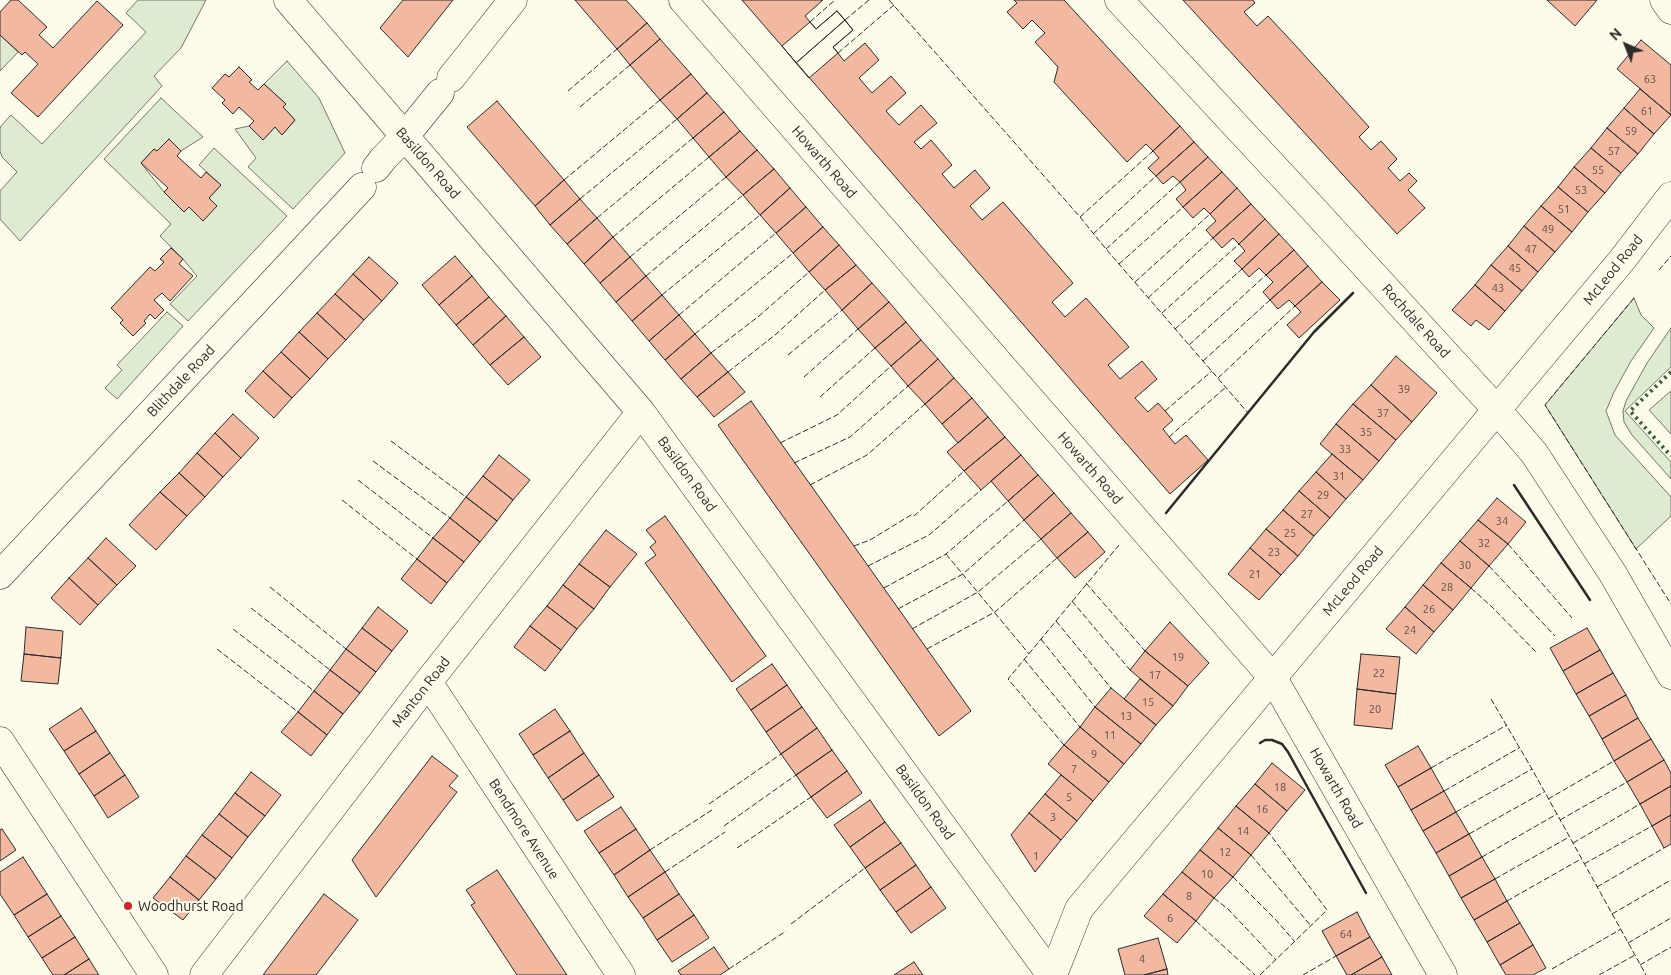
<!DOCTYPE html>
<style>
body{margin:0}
#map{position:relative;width:1671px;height:975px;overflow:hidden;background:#fdfbea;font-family:Ubuntu,sans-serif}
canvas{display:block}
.north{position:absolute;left:1601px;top:20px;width:50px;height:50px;-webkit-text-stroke:4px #fdfbea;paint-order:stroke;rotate:316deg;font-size:14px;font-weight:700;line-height:20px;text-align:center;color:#2b2b2b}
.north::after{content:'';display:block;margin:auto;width:18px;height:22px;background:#2b2b2b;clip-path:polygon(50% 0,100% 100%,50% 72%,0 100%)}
</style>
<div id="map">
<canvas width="1671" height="975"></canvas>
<div class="north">N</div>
</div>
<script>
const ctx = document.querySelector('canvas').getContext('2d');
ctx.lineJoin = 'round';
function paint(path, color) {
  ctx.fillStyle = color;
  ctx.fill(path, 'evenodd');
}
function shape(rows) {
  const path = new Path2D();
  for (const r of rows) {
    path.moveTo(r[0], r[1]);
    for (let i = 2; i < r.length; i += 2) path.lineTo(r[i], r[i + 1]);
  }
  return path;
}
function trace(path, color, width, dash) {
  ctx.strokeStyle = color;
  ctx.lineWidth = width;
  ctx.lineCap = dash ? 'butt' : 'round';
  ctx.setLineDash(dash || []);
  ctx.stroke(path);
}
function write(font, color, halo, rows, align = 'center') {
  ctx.font = font + ' Ubuntu,sans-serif';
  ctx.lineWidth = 4;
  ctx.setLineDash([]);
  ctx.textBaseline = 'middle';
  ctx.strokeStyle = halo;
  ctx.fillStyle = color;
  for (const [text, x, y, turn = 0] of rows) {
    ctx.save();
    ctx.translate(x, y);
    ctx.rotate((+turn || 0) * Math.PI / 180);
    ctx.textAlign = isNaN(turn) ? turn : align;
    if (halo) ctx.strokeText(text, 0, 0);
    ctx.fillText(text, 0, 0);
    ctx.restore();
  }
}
const green = shape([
 [138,0,206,0,181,48,154,76,162,86,20,241,0,219,0,191,17,172,2,157,0,151,0,129,1,126,11,115,42,144,146,32,126,13,138,0],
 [0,35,18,52,0,71,0,35],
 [287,61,319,98,345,153,293,209,248,167,256,158,235,129,249,126,263,140,275,127,282,135,295,120,283,107,286,104,264,84,287,61],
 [161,98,203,137,181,151,169,139,157,151,154,149,141,163,164,192,184,211,189,207,203,220,209,198,221,185,199,165,214,148,287,216,188,321,170,304,197,276,183,259,160,236,171,224,104,159,161,98],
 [1634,298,1641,315,1654,328,1631,361,1614,392,1606,411,1615,435,1671,497,1671,516,1636,549,1545,405,1634,298],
 [167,312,183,326,117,399,105,388,122,370,117,365,167,312],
 [1671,328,1671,367,1625,411,1671,462,1671,479,1632,435,1624,422,1623,411,1626,401,1647,363,1671,328],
 [1671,391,1671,434,1649,410,1671,391]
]);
const building = shape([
 [11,0,18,0,47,27,39,35,53,48,97,1,123,25,38,117,11,93,38,64,25,52,22,55,0,35,0,12,11,0],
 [403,0,453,0,408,57,380,28,403,0],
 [575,0,626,0,647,23,617,49,575,0],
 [742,0,823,0,805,16,816,29,837,11,853,30,833,47,838,53,844,61,865,43,879,60,859,78,872,93,891,76,906,93,886,111,899,125,921,105,937,123,914,142,921,149,931,140,952,165,942,174,954,188,975,170,990,188,970,206,982,220,1003,202,1073,283,1052,302,1065,317,1086,298,1129,347,1108,365,1120,379,1142,361,1157,379,1135,398,1148,412,1158,403,1173,420,1163,429,1175,444,1186,435,1208,460,1170,494,742,0],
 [1014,0,1064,0,1180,126,1153,151,1146,144,1127,162,1054,82,1058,67,1035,42,1045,33,1032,20,1023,29,1007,12,1017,3,1014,0],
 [1183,0,1253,0,1255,3,1244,12,1257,26,1268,16,1296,46,1369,127,1359,137,1371,150,1381,141,1397,159,1388,168,1400,181,1409,173,1417,181,1408,190,1425,208,1397,234,1183,0],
 [1547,0,1597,0,1575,26,1547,0],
 [837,11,845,20,796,63,782,46,810,22,816,29,837,11],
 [845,20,853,30,833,47,838,53,809,78,796,63,845,20],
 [647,23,660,39,630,65,617,49,647,23],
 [660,39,691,74,660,100,630,65,660,39],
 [1641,40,1671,65,1671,115,1617,69,1641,40],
 [239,67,252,80,249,82,258,90,264,84,286,104,283,107,295,120,282,135,275,127,263,140,249,126,254,121,239,107,233,114,222,103,225,100,212,88,225,74,229,77,239,67],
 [691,74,707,93,677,119,660,100,691,74],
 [1640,89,1671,115,1654,134,1624,108,1640,89],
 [707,93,724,112,693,138,677,119,707,93],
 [497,101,564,180,535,206,467,127,497,101],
 [1624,108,1654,134,1638,154,1607,128,1624,108],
 [724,112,740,131,709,157,693,138,724,112],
 [1180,126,1194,142,1156,176,1148,168,1159,158,1153,151,1180,126],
 [1607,128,1638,154,1621,173,1591,148,1607,128],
 [740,131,757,150,726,177,709,157,740,131],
 [169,139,181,151,177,156,201,178,206,172,221,185,209,198,217,206,203,221,189,207,184,212,164,192,168,188,141,163,154,149,157,151,169,139],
 [1194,142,1208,157,1180,182,1173,176,1163,184,1156,176,1194,142],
 [1591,148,1621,173,1605,193,1574,167,1591,148],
 [757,150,774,169,743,195,726,177,757,150],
 [1208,157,1222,172,1183,207,1176,199,1186,190,1180,182,1208,157],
 [1574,167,1605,193,1588,212,1558,187,1574,167],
 [774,169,790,188,760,215,743,195,774,169],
 [1222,172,1237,188,1210,214,1204,208,1193,218,1183,207,1222,172],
 [564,180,580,199,550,225,535,206,564,180],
 [1558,187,1588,212,1572,232,1541,206,1558,187],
 [790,188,806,207,776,233,760,215,790,188],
 [1237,188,1251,204,1213,238,1206,230,1216,221,1210,214,1237,188],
 [580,199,597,218,567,244,550,225,580,199],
 [1251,204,1265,219,1239,244,1233,238,1222,248,1213,238,1251,204],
 [1541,206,1572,232,1555,252,1524,226,1541,206],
 [806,207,823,227,793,253,776,233,806,207],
 [597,218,613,237,584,264,567,244,597,218],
 [1265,219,1279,234,1242,269,1234,261,1245,251,1239,244,1265,219],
 [1524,226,1555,252,1538,272,1508,246,1524,226],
 [823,227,839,245,809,272,793,253,823,227],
 [1279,234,1294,250,1266,275,1259,268,1249,277,1242,269,1279,234],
 [613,237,630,257,600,283,584,264,613,237],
 [839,245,856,265,825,290,809,272,839,245],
 [1508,246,1538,272,1522,291,1491,265,1508,246],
 [171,248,183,259,179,264,193,276,170,301,162,293,154,300,164,310,155,319,150,314,144,321,146,323,133,336,120,323,123,320,111,308,150,267,155,271,164,262,160,259,171,248],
 [1294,250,1308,266,1270,300,1263,292,1273,282,1266,275,1294,250],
 [455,256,472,276,439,305,422,285,455,256],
 [369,257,398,283,382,301,353,274,369,257],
 [630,257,646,276,616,302,600,283,630,257],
 [856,265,872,283,842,310,825,290,856,265],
 [1491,265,1522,291,1505,311,1475,285,1491,265],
 [1308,266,1322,282,1295,306,1289,300,1278,309,1270,300,1308,266],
 [353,274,382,301,364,320,335,294,353,274],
 [472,276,489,297,456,325,439,305,472,276],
 [646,276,662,295,632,321,616,302,646,276],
 [1322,282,1340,300,1299,338,1287,325,1301,312,1295,306,1322,282],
 [872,283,889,302,858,329,842,310,872,283],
 [1475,285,1505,311,1489,330,1476,320,1471,326,1452,310,1475,285],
 [335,294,364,320,346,340,317,313,335,294],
 [662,295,679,315,649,341,632,321,662,295],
 [489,297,506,316,473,345,456,325,489,297],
 [889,302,906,322,875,348,858,329,889,302],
 [317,313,346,340,328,359,299,332,317,313],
 [679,315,695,334,665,360,649,341,679,315],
 [506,316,524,337,490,365,473,345,506,316],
 [906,322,921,340,891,366,875,348,906,322],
 [299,332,328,359,310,379,281,352,299,332],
 [695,334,711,353,681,379,665,360,695,334],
 [524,337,541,357,508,385,490,365,524,337],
 [921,340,938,359,908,386,891,366,921,340],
 [281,352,310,379,292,398,263,371,281,352],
 [711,353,728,372,697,397,681,379,711,353],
 [1396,356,1437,393,1412,422,1371,385,1396,356],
 [938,359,954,378,925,404,908,386,938,359],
 [263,371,292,398,274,418,245,391,263,371],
 [728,372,745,392,714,417,697,397,728,372],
 [954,378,972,398,942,424,925,404,954,378],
 [1371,385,1412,422,1396,440,1353,404,1371,385],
 [972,398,988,417,958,443,942,424,972,398],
 [751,401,971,711,939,736,718,425,751,401],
 [1353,404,1396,440,1379,461,1336,424,1353,404],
 [233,414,259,438,241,458,215,433,233,414],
 [988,417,1005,437,964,471,947,452,988,417],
 [1336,424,1379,461,1363,480,1320,444,1336,424],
 [215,433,241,458,223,477,197,453,215,433],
 [1005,437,1021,455,981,490,964,471,1005,437],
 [197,453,223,477,205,497,179,473,197,453],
 [1332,454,1363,480,1346,499,1316,472,1332,454],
 [499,455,530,480,513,500,483,476,499,455],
 [1021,455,1038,475,1008,501,991,481,1021,455],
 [1316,472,1346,499,1330,518,1299,491,1316,472],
 [179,473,205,497,187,516,160,492,179,473],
 [1038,475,1054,493,1024,520,1008,501,1038,475],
 [483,476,513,500,497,521,466,497,483,476],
 [1299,491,1330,518,1314,536,1283,510,1299,491],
 [160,492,187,516,156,550,129,525,160,492],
 [1054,493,1071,513,1041,539,1024,520,1054,493],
 [466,497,497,521,480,542,450,518,466,497],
 [1497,498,1526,522,1508,544,1478,520,1497,498],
 [1283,510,1314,536,1298,556,1266,529,1283,510],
 [1071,513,1088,532,1057,558,1041,539,1071,513],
 [665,516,766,656,732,682,645,563,656,555,650,547,656,542,646,530,665,516],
 [450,518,480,542,464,562,433,538,450,518],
 [1478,520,1508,544,1489,566,1460,541,1478,520],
 [1266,529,1298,556,1281,575,1250,548,1266,529],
 [606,530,637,554,610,587,579,564,606,530],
 [1088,532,1105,552,1075,578,1057,558,1088,532],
 [106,538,136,566,117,585,88,558,106,538],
 [433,538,464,562,447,583,417,559,433,538],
 [1460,541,1489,566,1471,588,1441,563,1460,541],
 [1250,548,1281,575,1259,600,1228,574,1250,548],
 [88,558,117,585,98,605,69,578,88,558],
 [417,559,447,583,431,604,401,579,417,559],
 [1441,563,1471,588,1453,610,1423,585,1441,563],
 [579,564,610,587,594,609,563,585,579,564],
 [69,578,98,605,80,625,51,598,69,578],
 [563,585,594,609,577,629,547,606,563,585],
 [1423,585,1453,610,1434,632,1405,607,1423,585],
 [547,606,577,629,561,650,530,626,547,606],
 [378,607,408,631,392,651,362,628,378,607],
 [1405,607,1434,632,1416,654,1386,629,1405,607],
 [1170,622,1209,663,1188,686,1145,651,1170,622],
 [530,626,561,650,545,671,514,647,530,626],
 [26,627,63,631,61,658,24,654,26,627],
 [362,628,392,651,376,672,346,649,362,628],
 [1587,628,1600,650,1563,671,1550,648,1587,628],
 [346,649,376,672,360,693,330,670,346,649],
 [1600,650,1613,673,1576,694,1563,671,1600,650],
 [1145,651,1188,686,1173,706,1130,670,1145,651],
 [24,654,61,658,58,684,21,681,24,654],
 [1361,654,1400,657,1396,694,1357,689,1361,654],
 [772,664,787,685,751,710,736,689,772,664],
 [330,670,360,693,343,714,314,691,330,670],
 [1613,673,1626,695,1589,716,1576,694,1613,673],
 [1140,679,1173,706,1156,725,1124,699,1140,679],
 [787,685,802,707,766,732,751,710,787,685],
 [1111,688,1156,725,1141,744,1095,707,1111,688],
 [1357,689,1396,694,1392,729,1354,725,1357,689],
 [314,691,343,714,327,735,298,712,314,691],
 [1626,695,1638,718,1602,739,1589,716,1626,695],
 [802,707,817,728,781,754,766,732,802,707],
 [1095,707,1141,744,1124,764,1080,727,1095,707],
 [81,708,96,731,64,751,49,729,81,708],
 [555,709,570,731,533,755,519,734,555,709],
 [298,712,327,735,311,756,281,732,298,712],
 [1638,718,1651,739,1614,761,1602,739,1638,718],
 [1080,727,1124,764,1109,782,1064,745,1080,727],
 [817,728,832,750,796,775,781,754,817,728],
 [96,731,110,753,79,774,64,751,96,731],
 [570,731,584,753,548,778,533,755,570,731],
 [1651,739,1664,760,1627,782,1614,761,1651,739],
 [1064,745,1109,782,1093,801,1048,764,1064,745],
 [1418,746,1431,768,1398,787,1385,765,1418,746],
 [832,750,847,771,811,797,796,775,832,750],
 [110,753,125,775,94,796,79,774,110,753],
 [584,753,599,775,563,800,548,778,584,753],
 [432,756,458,776,449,786,457,792,376,897,352,860,432,756],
 [1664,760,1671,773,1671,786,1640,804,1627,782,1664,760],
 [1272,763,1305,790,1287,811,1255,784,1272,763],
 [1431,768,1444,791,1411,810,1398,787,1431,768],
 [847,771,862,793,827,818,811,797,847,771],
 [251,772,281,795,265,816,235,793,251,772],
 [125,775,139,797,108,818,94,796,125,775],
 [599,775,614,797,577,821,563,800,599,775],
 [1061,775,1093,801,1077,821,1045,794,1061,775],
 [1255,784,1287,811,1269,833,1236,806,1255,784],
 [1671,786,1671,815,1652,826,1640,804,1671,786],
 [1444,791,1456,812,1423,831,1411,810,1444,791],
 [235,793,265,816,248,837,219,814,235,793],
 [1045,794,1077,821,1061,840,1029,813,1045,794],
 [870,800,885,822,850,847,834,825,870,800],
 [1236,806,1269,833,1251,855,1218,828,1236,806],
 [621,807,636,829,599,853,584,831,621,807],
 [1456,812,1469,834,1436,853,1423,831,1456,812],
 [1029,813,1061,840,1035,872,1011,835,1029,813],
 [219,814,248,837,232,858,202,835,219,814],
 [1671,815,1671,844,1664,848,1652,826,1671,815],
 [885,822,901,843,865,868,850,847,885,822],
 [1218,828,1251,855,1233,877,1200,850,1218,828],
 [2,829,16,850,0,861,0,830,2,829],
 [636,829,650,850,614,875,599,853,636,829],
 [1469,834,1482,857,1449,876,1436,853,1469,834],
 [202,835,232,858,216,879,186,856,202,835],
 [901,843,916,865,880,890,865,868,901,843],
 [650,850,665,872,628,897,614,875,650,850],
 [1200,850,1233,877,1214,898,1182,872,1200,850],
 [186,856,216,879,199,900,170,877,186,856],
 [23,857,47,894,14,915,0,894,0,872,23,857],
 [1482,857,1495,879,1461,898,1449,876,1482,857],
 [916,865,931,887,896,912,880,890,916,865],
 [497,870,567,975,517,975,471,905,475,903,466,890,497,870],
 [665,872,679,894,643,918,628,897,665,872],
 [1182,872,1214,898,1196,921,1163,894,1182,872],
 [170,877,199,900,183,920,153,898,170,877],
 [1495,879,1507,901,1474,920,1461,898,1495,879],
 [931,887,946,908,911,933,896,912,931,887],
 [47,894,61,916,28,937,14,915,47,894],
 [324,894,358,920,316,975,263,975,324,894],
 [679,894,694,915,657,940,643,918,679,894],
 [1163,894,1196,921,1177,943,1144,916,1163,894],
 [1507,901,1520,923,1487,942,1474,920,1507,901],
 [1357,912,1370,937,1336,956,1322,931,1357,912],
 [694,915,709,938,672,962,657,940,694,915],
 [61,916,75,937,42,958,28,937,61,916],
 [1520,923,1533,945,1500,965,1487,942,1520,923],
 [75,937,89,959,64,975,53,975,42,958,75,937],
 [1370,937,1382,957,1351,975,1347,975,1336,956,1370,937],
 [1158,938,1167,969,1144,975,1125,975,1118,949,1158,938],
 [1533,945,1546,968,1533,975,1506,975,1500,965,1533,945],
 [714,947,729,969,720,975,681,975,678,971,714,947],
 [1382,957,1392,975,1351,975,1382,957],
 [89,959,99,975,64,975,89,959],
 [914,962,923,975,894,975,914,962],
 [1167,969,1168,975,1144,975,1167,969]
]);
const minor = shape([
 [288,0,641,412,1051,975],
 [683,0,1273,678,1443,975],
 [1119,0,1316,212,1497,410,1534,453,1613,574,1671,675],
 [1664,0,1671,10],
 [451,78,513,0],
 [376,168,383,159,405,136,440,93],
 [0,575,362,187],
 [428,682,621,975],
 [0,741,154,975],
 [204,975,428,682,641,412]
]);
const major = shape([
 [1053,975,1079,909,1622,260,1671,196]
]);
const hedge = shape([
 [1671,372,1630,411,1671,456]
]);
const fence = shape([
 [889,0,1080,217,1106,249,1248,413],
 [845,20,869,0],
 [810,22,835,0],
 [838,53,894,5],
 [568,91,617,49],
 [580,107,630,65],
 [564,180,660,100],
 [580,199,677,119],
 [1080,217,1153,151],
 [597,218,693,138],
 [1093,234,1156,176],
 [613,237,709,157],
 [1106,249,1180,182],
 [630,257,726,177],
 [1119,264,1183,207],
 [1659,270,1671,256],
 [646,276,743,195],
 [1135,282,1210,214],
 [662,295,760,215],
 [1148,298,1213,238],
 [1634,298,1545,405,1671,604],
 [1162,313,1239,244],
 [679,315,776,233],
 [1175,329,1242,269],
 [695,334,793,253],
 [1189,345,1266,275],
 [711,353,759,316,809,272],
 [788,355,842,310],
 [1203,361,1270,300],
 [728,372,775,335,825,290],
 [804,377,858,329],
 [1218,378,1295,306],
 [820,397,875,348],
 [1165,411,1212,371],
 [1169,437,1226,387],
 [391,441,466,497],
 [780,443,837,415,891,366],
 [373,461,450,518],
 [794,463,850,437,908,386],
 [358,480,433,538],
 [810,485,867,455,925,404],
 [342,500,417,559],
 [1508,544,1572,618],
 [854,546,870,540,911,515,914,516,964,471],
 [946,554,1029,654],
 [868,566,929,535,981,490],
 [1489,566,1555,636],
 [1086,583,1145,651],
 [270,587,346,649],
 [884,588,946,554,1008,501],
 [1471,588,1492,607,1537,653],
 [1072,601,1130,670],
 [251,608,330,670],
 [898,609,963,574,1024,520],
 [1056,621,1111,688],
 [233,629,314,691],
 [912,629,978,592,1041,539],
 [1041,639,1095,707],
 [217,649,298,712],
 [927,649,995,612,1057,558],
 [1024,659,1080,727],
 [1491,699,1532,769,1646,975],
 [1064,745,1008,679,1119,545],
 [1431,768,1507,725],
 [1444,791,1519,748],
 [1548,799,1614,761],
 [709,804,781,754],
 [1456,812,1532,769],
 [1560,820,1627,782],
 [724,826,796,775],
 [1469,834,1544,792],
 [1573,843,1640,804],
 [737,848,811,797],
 [650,850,712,810],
 [1251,855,1311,926],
 [1482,857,1557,814],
 [1584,864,1652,826],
 [665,872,725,832],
 [1233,877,1276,920,1295,942],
 [1495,879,1569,837],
 [1597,887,1664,848],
 [1214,898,1228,909,1276,960],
 [1507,901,1581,859],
 [1612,914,1671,880],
 [1196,921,1255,975],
 [791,924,865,868],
 [1628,943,1671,918],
 [1640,965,1671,947],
 [729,969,786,931],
 [1552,969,1621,929],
 [1260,975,1327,910,1269,833],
 [1303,975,1336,956],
 [1599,975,1635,955]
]);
const wall = shape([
 [1514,485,1590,600],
 [1166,513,1314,332,1353,293],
 [1260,743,1265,740,1272,740,1282,744,1288,752,1366,893]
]);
const markers = [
 [128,906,5,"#c62828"]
];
const numberNames = [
 ["63",1650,79],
 ["61",1647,111],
 ["59",1631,131],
 ["57",1614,151],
 ["55",1598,170],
 ["53",1581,190],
 ["51",1564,209],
 ["49",1548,229],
 ["47",1531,249],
 ["45",1515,268],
 ["43",1498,288],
 ["39",1404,389],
 ["37",1383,413],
 ["35",1366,432],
 ["33",1345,449],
 ["31",1339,476],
 ["29",1323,495],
 ["27",1307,514],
 ["34",1502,521],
 ["25",1290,533],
 ["32",1484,543],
 ["23",1274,552],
 ["30",1465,565],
 ["21",1255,574],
 ["28",1447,587],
 ["26",1429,609],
 ["24",1410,630],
 ["19",1178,657],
 ["22",1379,673],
 ["17",1155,675],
 ["15",1148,702],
 ["20",1375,709],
 ["13",1126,716],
 ["11",1110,735],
 ["9",1094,754],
 ["7",1074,769],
 ["18",1280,787],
 ["5",1069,797],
 ["16",1262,809],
 ["3",1053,817],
 ["14",1243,831],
 ["12",1225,852],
 ["1",1036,856],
 ["10",1207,874],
 ["8",1189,896],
 ["6",1170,918],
 ["64",1346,934],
 ["4",1142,959]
];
const streetNames = [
 ["Howarth Road",824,162,49],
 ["Basildon Road",428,163,49],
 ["McLeod Road",1613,270,-51],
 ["Rochdale Road",1416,321,48],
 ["Blithdale Road",181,381,-47],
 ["Howarth Road",1090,468,49],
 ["Basildon Road",687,474,54],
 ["McLeod Road",1353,581,-50],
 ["Manton Road",421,692,-52],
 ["Howarth Road",1336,788,60],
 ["Basildon Road",925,802,54],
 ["Bendmore Avenue",524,829,57]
];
const poiNames = [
 ["Woodhurst Road",138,906]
];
paint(green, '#deebd1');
trace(green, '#74746e', 1);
paint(building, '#f2b8a0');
trace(building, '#2b2b2b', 1);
trace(minor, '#2b2b2b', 29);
trace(major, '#2b2b2b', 29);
trace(minor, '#fdfbea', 28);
trace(major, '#fdfbea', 28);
trace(hedge, '#34623c', 4, [2.5, 4]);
trace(fence, '#2b2b2b', 1, [6, 2.5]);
trace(wall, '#2b2b2b', 2.5);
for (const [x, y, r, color] of markers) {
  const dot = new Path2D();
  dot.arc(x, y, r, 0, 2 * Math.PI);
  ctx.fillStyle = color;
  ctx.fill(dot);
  trace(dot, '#fdfbea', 2);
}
write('11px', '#5d4e48', null, numberNames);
write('14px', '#2b2b2b', '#fdfbea', streetNames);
write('14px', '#2b2b2b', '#fdfbea', poiNames, 'left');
</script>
